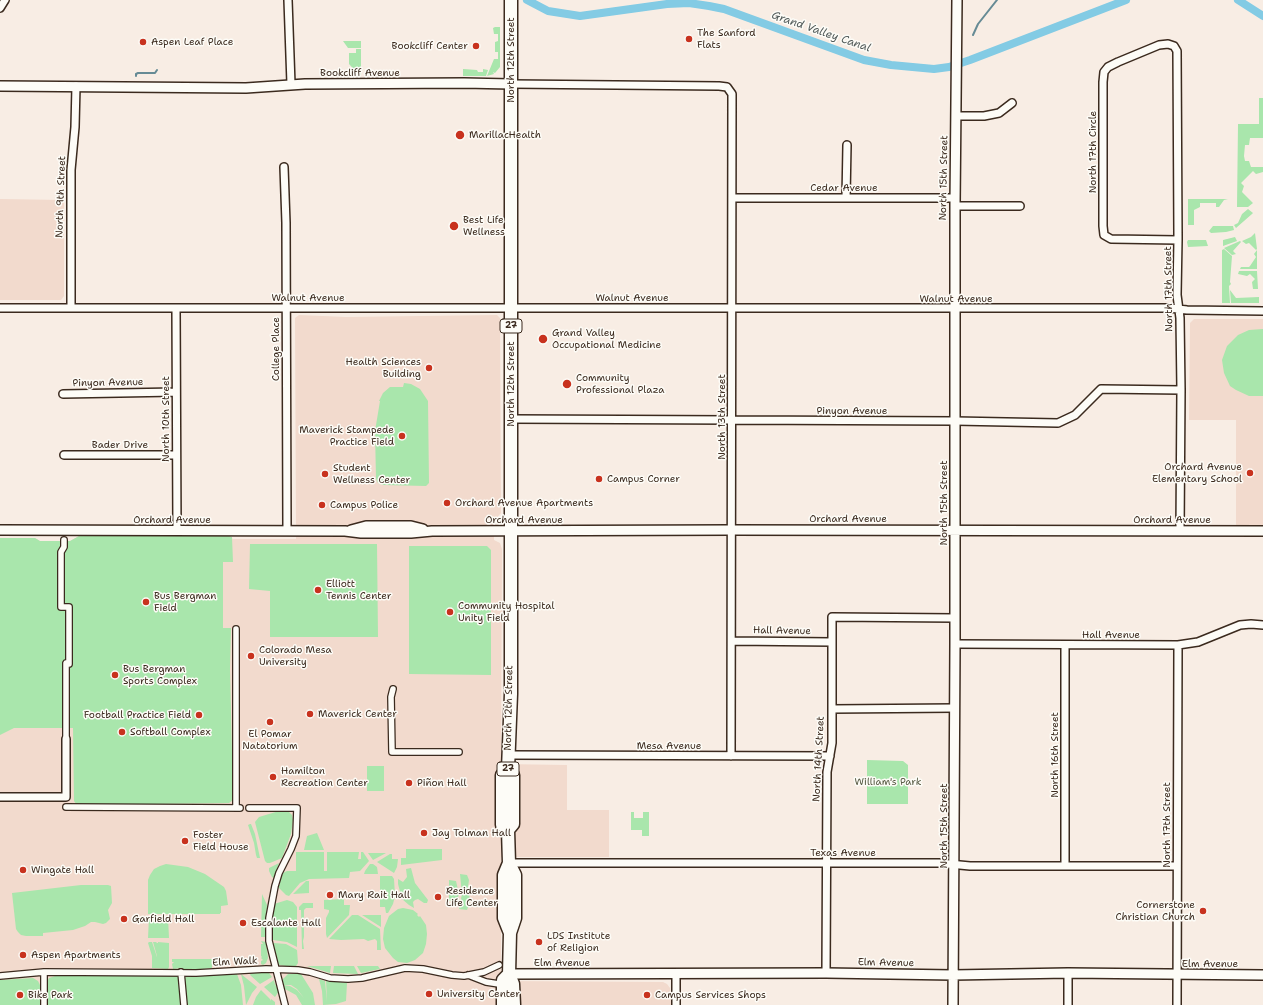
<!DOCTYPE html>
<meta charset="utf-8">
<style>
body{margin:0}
canvas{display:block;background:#f8ede4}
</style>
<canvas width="1263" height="1005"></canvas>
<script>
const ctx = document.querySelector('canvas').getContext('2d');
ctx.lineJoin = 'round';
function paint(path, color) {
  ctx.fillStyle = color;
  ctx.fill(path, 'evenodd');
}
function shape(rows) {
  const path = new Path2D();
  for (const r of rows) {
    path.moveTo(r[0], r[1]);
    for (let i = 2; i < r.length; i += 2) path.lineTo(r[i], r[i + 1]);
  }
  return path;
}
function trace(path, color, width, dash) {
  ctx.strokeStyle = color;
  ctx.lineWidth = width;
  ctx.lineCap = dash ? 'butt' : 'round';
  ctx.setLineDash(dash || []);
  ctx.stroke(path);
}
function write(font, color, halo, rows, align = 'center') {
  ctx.font = font + ' "Shantell Sans",sans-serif';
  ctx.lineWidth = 3;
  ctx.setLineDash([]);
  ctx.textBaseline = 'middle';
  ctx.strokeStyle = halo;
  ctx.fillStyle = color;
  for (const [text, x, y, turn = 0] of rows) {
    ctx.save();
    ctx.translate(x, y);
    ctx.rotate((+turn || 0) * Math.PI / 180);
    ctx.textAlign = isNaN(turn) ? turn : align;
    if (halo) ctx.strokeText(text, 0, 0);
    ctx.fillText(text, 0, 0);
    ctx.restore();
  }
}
const built = shape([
 [0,199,64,200,64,296,61,300,0,300],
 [299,315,346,317,497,315,500,318,501,513,494,521,494,540,500,543,502,549,501,764,567,765,567,810,609,810,609,857,501,857,501,981,663,982,667,984,670,988,671,1005,0,1005,0,538,35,538,40,541,70,541,79,536,229,536,233,539,296,539,295,318],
 [1194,319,1263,319,1263,525,1236,525,1236,420,1189,420,1190,323]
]);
const green = shape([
 [495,27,500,27,500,67,495,73,493,72,494,74,487,76,494,59,498,59,498,52,495,52,495,42,498,41,498,34,494,34,493,28],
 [343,41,361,41,361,48,348,48],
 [356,49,361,49,361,75,359,75,349,64,349,53,356,53],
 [463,69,477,70,478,72,483,72,483,69,488,70,486,76,463,76],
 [1259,98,1263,98,1263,138,1250,138,1249,145,1245,145,1244,156,1245,161,1249,161,1251,167,1263,167,1263,172,1256,174,1253,171,1241,183,1244,186,1242,192,1253,203,1248,207,1237,207,1238,124,1259,124],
 [1188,199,1228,199,1224,200,1219,207,1216,207,1216,203,1200,203,1200,207,1194,210,1194,225,1188,225],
 [1248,209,1253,213,1252,214,1236,228,1234,225,1238,223,1242,214],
 [1213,226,1233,226,1234,230,1226,232,1211,233,1209,231],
 [1255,233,1257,249,1256,250,1249,243,1246,244,1242,241,1251,237],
 [1235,237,1237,241,1223,246,1223,240],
 [1188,240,1206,240,1208,246,1188,247,1187,242],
 [1240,241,1241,242,1233,251,1236,254,1232,255,1224,248],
 [1224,249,1232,256,1230,282,1231,284,1229,286,1230,303,1222,303,1222,250],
 [1257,250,1257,269,1240,269,1241,267,1249,267,1250,266,1256,257,1254,254],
 [1239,271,1257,271,1258,289,1253,289,1252,282,1255,279,1250,274,1247,276,1238,274],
 [1230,290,1236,298,1259,297,1259,303,1231,303],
 [1263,329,1263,396,1249,396,1236,390,1230,386,1224,373,1222,360,1227,346,1238,335,1249,330],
 [404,383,411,384,420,389,428,401,429,483,426,486,383,485,378,483,376,479,375,431,380,401,379,401,383,393,390,387,403,387],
 [79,536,229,536,232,537,233,562,223,562,223,628,231,628,230,669,233,797,233,800,229,803,77,805,74,801,73,728,14,728,0,735,0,538,35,538,40,541,70,541],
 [250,544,377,544,378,637,270,637,270,591,249,589],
 [409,546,487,546,491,550,491,675,409,674],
 [867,760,903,761,908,765,908,804,867,804],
 [367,766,384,766,384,791,367,791],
 [279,811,288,811,292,815,293,820,291,834,282,858,270,863,267,863,265,861,255,822,259,817],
 [631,812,634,812,634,818,643,818,643,812,649,812,649,836,642,836,642,830,631,830],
 [250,824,251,824,255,834,260,858,257,858,256,855,254,843,248,825],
 [317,833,324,850,304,850,307,836],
 [406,849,442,849,442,860,401,865,401,858,406,858],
 [296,852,324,852,324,871,327,871,327,852,359,852,358,859,361,859,361,852,363,852,369,861,360,871,350,872,349,878,309,879,300,883,289,896,286,895,278,887,279,885,280,885,280,883,279,882,283,873,287,871,296,871],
 [368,853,386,853,373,860],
 [390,854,392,854,392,859,398,859,397,867,394,873,377,862],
 [279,863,274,878,272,877,269,871,269,868],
 [166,864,188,867,205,874,224,887,226,891,228,905,221,906,221,913,220,913,220,914,148,914,148,880,150,875,154,869,160,866],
 [370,864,373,864,377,867,378,874,364,874,365,871],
 [411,868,415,883,428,900,427,903,424,903,418,899,415,900,413,902,414,908,409,905,402,899,398,884,398,879,403,882,407,877,406,869],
 [460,874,467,875,469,880,468,887,470,901,467,910,459,909,462,894],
 [380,876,392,876,394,879,395,896,393,904,388,913,386,913,385,907,380,907],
 [449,880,456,881,459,894,457,900,449,901],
 [306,881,309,881,309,893,293,894],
 [81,885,108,885,111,886,112,903,108,910,110,919,106,923,103,924,95,922,91,922,85,926,73,930,43,933,43,936,26,936,21,935,18,932,16,929,12,893],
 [262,894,267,905,265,937,261,937],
 [344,899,344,905,350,905,349,915,327,938,326,934,326,918,329,912,329,910,324,909,324,900],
 [287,900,293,902,297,907,297,947,287,942,273,940,272,938,272,921,273,921,272,919,274,904],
 [303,903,313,903,313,908,306,908,304,910,304,937,303,941,304,949,302,949,301,910,299,910,299,907],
 [403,908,413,910,418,914,417,915,419,917,420,916,426,925,427,934,426,944,423,953,415,960,407,963,398,962,393,958,385,948,383,939,384,928,389,916,398,909],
 [352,915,358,915,380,929,381,950,377,950,377,941,375,939,368,941,364,939,341,940,329,939],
 [362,915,381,915,381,927],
 [149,917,157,917,158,919,158,917,168,917,169,938,148,938],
 [261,941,266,942,268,958,266,963,263,965,261,964,261,961,263,960,261,958,262,957,261,956,261,944,263,944],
 [149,942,152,942,157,957,157,963,157,956,153,942,156,942,157,943,158,943,158,942,169,943,169,967,168,969,152,968,152,956,148,943],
 [274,943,286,944,297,950,298,963,296,966,293,967,279,965,275,956,276,955,275,953,274,953,273,944],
 [172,959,212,959,212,968,196,970,183,969,183,968,173,969,172,964,174,962,172,962],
 [307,966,331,966,330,973],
 [334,966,354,966,358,974,333,973],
 [357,966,378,966,380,969,361,973],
 [251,973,269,973,272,977,260,984,250,975],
 [237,974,241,985,243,1005,186,1005,185,985,186,985,184,980,186,976],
 [241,974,257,987,252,993,246,1005,244,986],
 [288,974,301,974,313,993,315,1005,302,1005,296,995,285,989,283,985,290,986,297,990,304,998,297,989,291,985,283,985,283,979],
 [55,976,178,976,180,977,182,1005,48,1005,46,983,49,978],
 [33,978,38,981,40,985,40,1005,0,1005,0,980],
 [319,979,325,981,327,1002,326,980,347,983,346,1001,336,1004,323,1005,322,991],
 [274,980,275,984,270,988,275,984,279,991,275,997,264,987],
 [261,990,270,999,270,1001,271,999,275,1002,275,1005,253,1005,256,997]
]);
const stream = shape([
 [973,35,978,24,997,0],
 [136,76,136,74,138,73,155,73,157,70]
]);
const canal = shape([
 [527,0,548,11,580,16,667,4,689,3,709,6,724,9,864,60,891,65,934,69,949,67,970,60,1126,0],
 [1238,0,1263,16]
]);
const pedestrian = shape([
 [64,540,64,547,61,552,61,607,69,607,69,664,66,663,66,739],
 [393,689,391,697,392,752,459,752],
 [66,807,240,808],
 [236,808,236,629],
 [249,808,297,808,296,836,291,849,279,873,275,886,269,918,269,941,285,1005],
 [44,972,44,1005],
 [181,972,184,1005],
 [468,975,486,982,499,984],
 [0,976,44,972,196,973,266,969,298,970,310,972,330,978,348,979,362,978,405,968,423,969,452,975,464,976,484,972,499,965]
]);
const minor = shape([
 [288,0,291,84],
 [0,8,5,0],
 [511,84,719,86,727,87,732,94,731,756],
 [956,116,984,116,999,113,1012,103],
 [284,167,286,223,287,531],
 [733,198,955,198],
 [846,198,847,145],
 [955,206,1020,206],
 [1178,240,1111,239,1104,235,1103,226,1103,82,1104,72,1108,67,1118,62,1159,45,1168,44,1174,46,1177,51,1178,236,1178,240,1177,295,1180,318,1181,390,1180,531],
 [0,308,1169,308,1187,310,1263,311],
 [71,308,71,170,75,127,76,86],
 [176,308,177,531],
 [63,394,176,392],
 [511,419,955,421,1058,423,1075,415,1101,389,1181,390],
 [64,455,176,455],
 [732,641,832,642],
 [955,644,1178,645,1198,642,1240,625,1251,624,1263,625],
 [1065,645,1065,866],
 [832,709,955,708],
 [508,755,830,756],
 [0,797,66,797,66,739],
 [509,863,939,863,970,866,1177,866],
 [826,973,827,772,832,743,832,617,955,618],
 [676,974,676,1005],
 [1068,1005,1068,973],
 [1177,1005,1178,645]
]);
const tertiary = shape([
 [0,86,246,88,305,84,464,83,511,84],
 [0,530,345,531,361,533,411,533,432,531,732,530,1263,531],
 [351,530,366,526,411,526,423,529],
 [509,974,826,973,953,975,1068,973,1263,975],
 [953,1005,955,644,955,204,957,0]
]);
const primary = shape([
 [508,769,511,694,511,0],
 [508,830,502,825,502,775,508,769,513,775,513,824,508,830,509,863,504,875,504,918,510,933],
 [509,863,515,875,515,918,510,933,509,974],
 [503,1005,503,980,509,974,513,984,514,1005]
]);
const markers = [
 [689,39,4,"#c8321e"],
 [143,42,4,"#c8321e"],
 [476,46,4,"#c8321e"],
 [460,135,5,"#c8321e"],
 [454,226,5,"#c8321e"],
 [543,339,5,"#c8321e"],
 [429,368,4,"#c8321e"],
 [567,384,5,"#c8321e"],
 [402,436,4,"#c8321e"],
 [1250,473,4,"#c8321e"],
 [325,474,4,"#c8321e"],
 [599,479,4,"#c8321e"],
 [447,503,4,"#c8321e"],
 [322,505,4,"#c8321e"],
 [318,590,4,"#c8321e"],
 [146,602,4,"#c8321e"],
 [450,612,4,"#c8321e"],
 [251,656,4,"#c8321e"],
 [115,675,4,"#c8321e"],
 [310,714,4,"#c8321e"],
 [199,715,4,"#c8321e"],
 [270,722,4,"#c8321e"],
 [122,732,4,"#c8321e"],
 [273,777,4,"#c8321e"],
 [409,783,4,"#c8321e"],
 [424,833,4,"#c8321e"],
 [185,841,4,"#c8321e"],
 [23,870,4,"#c8321e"],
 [330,895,4,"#c8321e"],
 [438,897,4,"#c8321e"],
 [1203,911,4,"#c8321e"],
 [124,919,4,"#c8321e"],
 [243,923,4,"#c8321e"],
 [539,942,4,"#c8321e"],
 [23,955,4,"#c8321e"],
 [429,994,4,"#c8321e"],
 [20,995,4,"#c8321e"],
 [647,995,4,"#c8321e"]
];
const shields = [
 [511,326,22],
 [508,769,22]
];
const shieldNames = [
 ["27",511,326],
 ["27",508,769]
];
const poiNames = [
 ["The Sanford",697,33],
 ["Flats",697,45],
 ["Aspen Leaf Place",151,42],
 ["Bookcliff Center",468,46,"right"],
 ["MarillacHealth",469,135],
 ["Best Life",463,220],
 ["Wellness",463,232],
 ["Grand Valley",552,333],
 ["Occupational Medicine",552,345],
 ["Health Sciences",421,362,"right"],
 ["Building",421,374,"right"],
 ["Community",576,378],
 ["Professional Plaza",576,390],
 ["Maverick Stampede",394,430,"right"],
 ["Practice Field",394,442,"right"],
 ["Orchard Avenue",1242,467,"right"],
 ["Elementary School",1242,479,"right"],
 ["Student",333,468],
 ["Wellness Center",333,480],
 ["Campus Corner",607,479],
 ["Orchard Avenue Apartments",455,503],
 ["Campus Police",330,505],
 ["Elliott",326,584],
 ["Tennis Center",326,596],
 ["Bus Bergman",154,596],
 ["Field",154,608],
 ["Community Hospital",458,606],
 ["Unity Field",458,618],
 ["Colorado Mesa",259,650],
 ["University",259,662],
 ["Bus Bergman",123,669],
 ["Sports Complex",123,681],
 ["Maverick Center",318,714],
 ["Football Practice Field",191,715,"right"],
 ["Softball Complex",130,732],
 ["El Pomar",270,734,"center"],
 ["Natatorium",270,746,"center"],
 ["Hamilton",281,771],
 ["Recreation Center",281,783],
 ["Piñon Hall",417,783],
 ["Jay Tolman Hall",432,833],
 ["Foster",193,835],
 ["Field House",193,847],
 ["Wingate Hall",31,870],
 ["Residence",446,891],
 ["Life Center",446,903],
 ["Mary Rait Hall",338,895],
 ["Cornerstone",1195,905,"right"],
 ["Christian Church",1195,917,"right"],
 ["Garfield Hall",132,919],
 ["Escalante Hall",251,923],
 ["LDS Institute",547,936],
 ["of Religion",547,948],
 ["Aspen Apartments",31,955],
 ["University Center",437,994],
 ["Bike Park",28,995],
 ["Campus Services Shops",655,995]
];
const streetNames = [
 ["North 12th Street",511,60,-90],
 ["Bookcliff Avenue",360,73],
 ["North 17th Circle",1093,152,-90],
 ["North 15th Street",944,178,-89],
 ["Cedar Avenue",844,188],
 ["North 9th Street",61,197,-88],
 ["North 17th Street",1169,289,-91],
 ["Walnut Avenue",308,298],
 ["Walnut Avenue",632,298],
 ["Walnut Avenue",956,299],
 ["College Place",276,349,-90],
 ["Pinyon Avenue",108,383,-1],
 ["North 12th Street",511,384,-90],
 ["Pinyon Avenue",852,411],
 ["North 13th Street",722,417,-90],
 ["North 10th Street",166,419,-90],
 ["Bader Drive",120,445],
 ["North 15th Street",944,503,-90],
 ["Orchard Avenue",848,519],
 ["Orchard Avenue",172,520],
 ["Orchard Avenue",524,520],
 ["Orchard Avenue",1172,520],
 ["Hall Avenue",782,631,1],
 ["Hall Avenue",1111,635],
 ["North 12th Street",509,708,-89],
 ["Mesa Avenue",669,746],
 ["North 16th Street",1055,755,-90],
 ["North 14th Street",819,759,-87],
 ["North 17th Street",1167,825,-90],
 ["North 15th Street",944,826,-90],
 ["Texas Avenue",843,853],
 ["Elm Walk",235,962,-3],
 ["Elm Avenue",562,963],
 ["Elm Avenue",886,963,1],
 ["Elm Avenue",1210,964]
];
const parkNames = [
 ["William's Park",888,782]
];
const waterNames = [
 ["Grand Valley Canal",821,32,19]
];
paint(built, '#f2dacd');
paint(green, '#a9e6ac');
trace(stream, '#668b95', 2);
trace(canal, '#83cbe4', 8);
trace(pedestrian, '#3b2a1e', 8);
trace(minor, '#3b2a1e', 10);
trace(tertiary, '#3b2a1e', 12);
trace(primary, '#3b2a1e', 15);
trace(pedestrian, '#fdfcf7', 5.5);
trace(minor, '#fdfcf7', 7);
trace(tertiary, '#fdfcf7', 9);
trace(primary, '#fdfcf7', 12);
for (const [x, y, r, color] of markers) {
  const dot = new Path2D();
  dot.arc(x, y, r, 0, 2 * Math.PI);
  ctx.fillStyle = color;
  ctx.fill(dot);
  trace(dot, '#fdfcf7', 1.5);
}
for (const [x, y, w] of shields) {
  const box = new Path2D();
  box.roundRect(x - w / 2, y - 7, w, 14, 3);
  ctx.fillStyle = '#fdfcf7';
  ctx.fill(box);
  trace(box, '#3b2a1e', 1);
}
write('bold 9px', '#3b2a1e', null, shieldNames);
write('10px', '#3b2a1e', '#fdfcf7', poiNames, 'left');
write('10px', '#3b2a1e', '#fdfcf7', streetNames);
write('10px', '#565942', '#fdfcf7', parkNames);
write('italic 11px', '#515a59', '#fdfcf7', waterNames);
</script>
